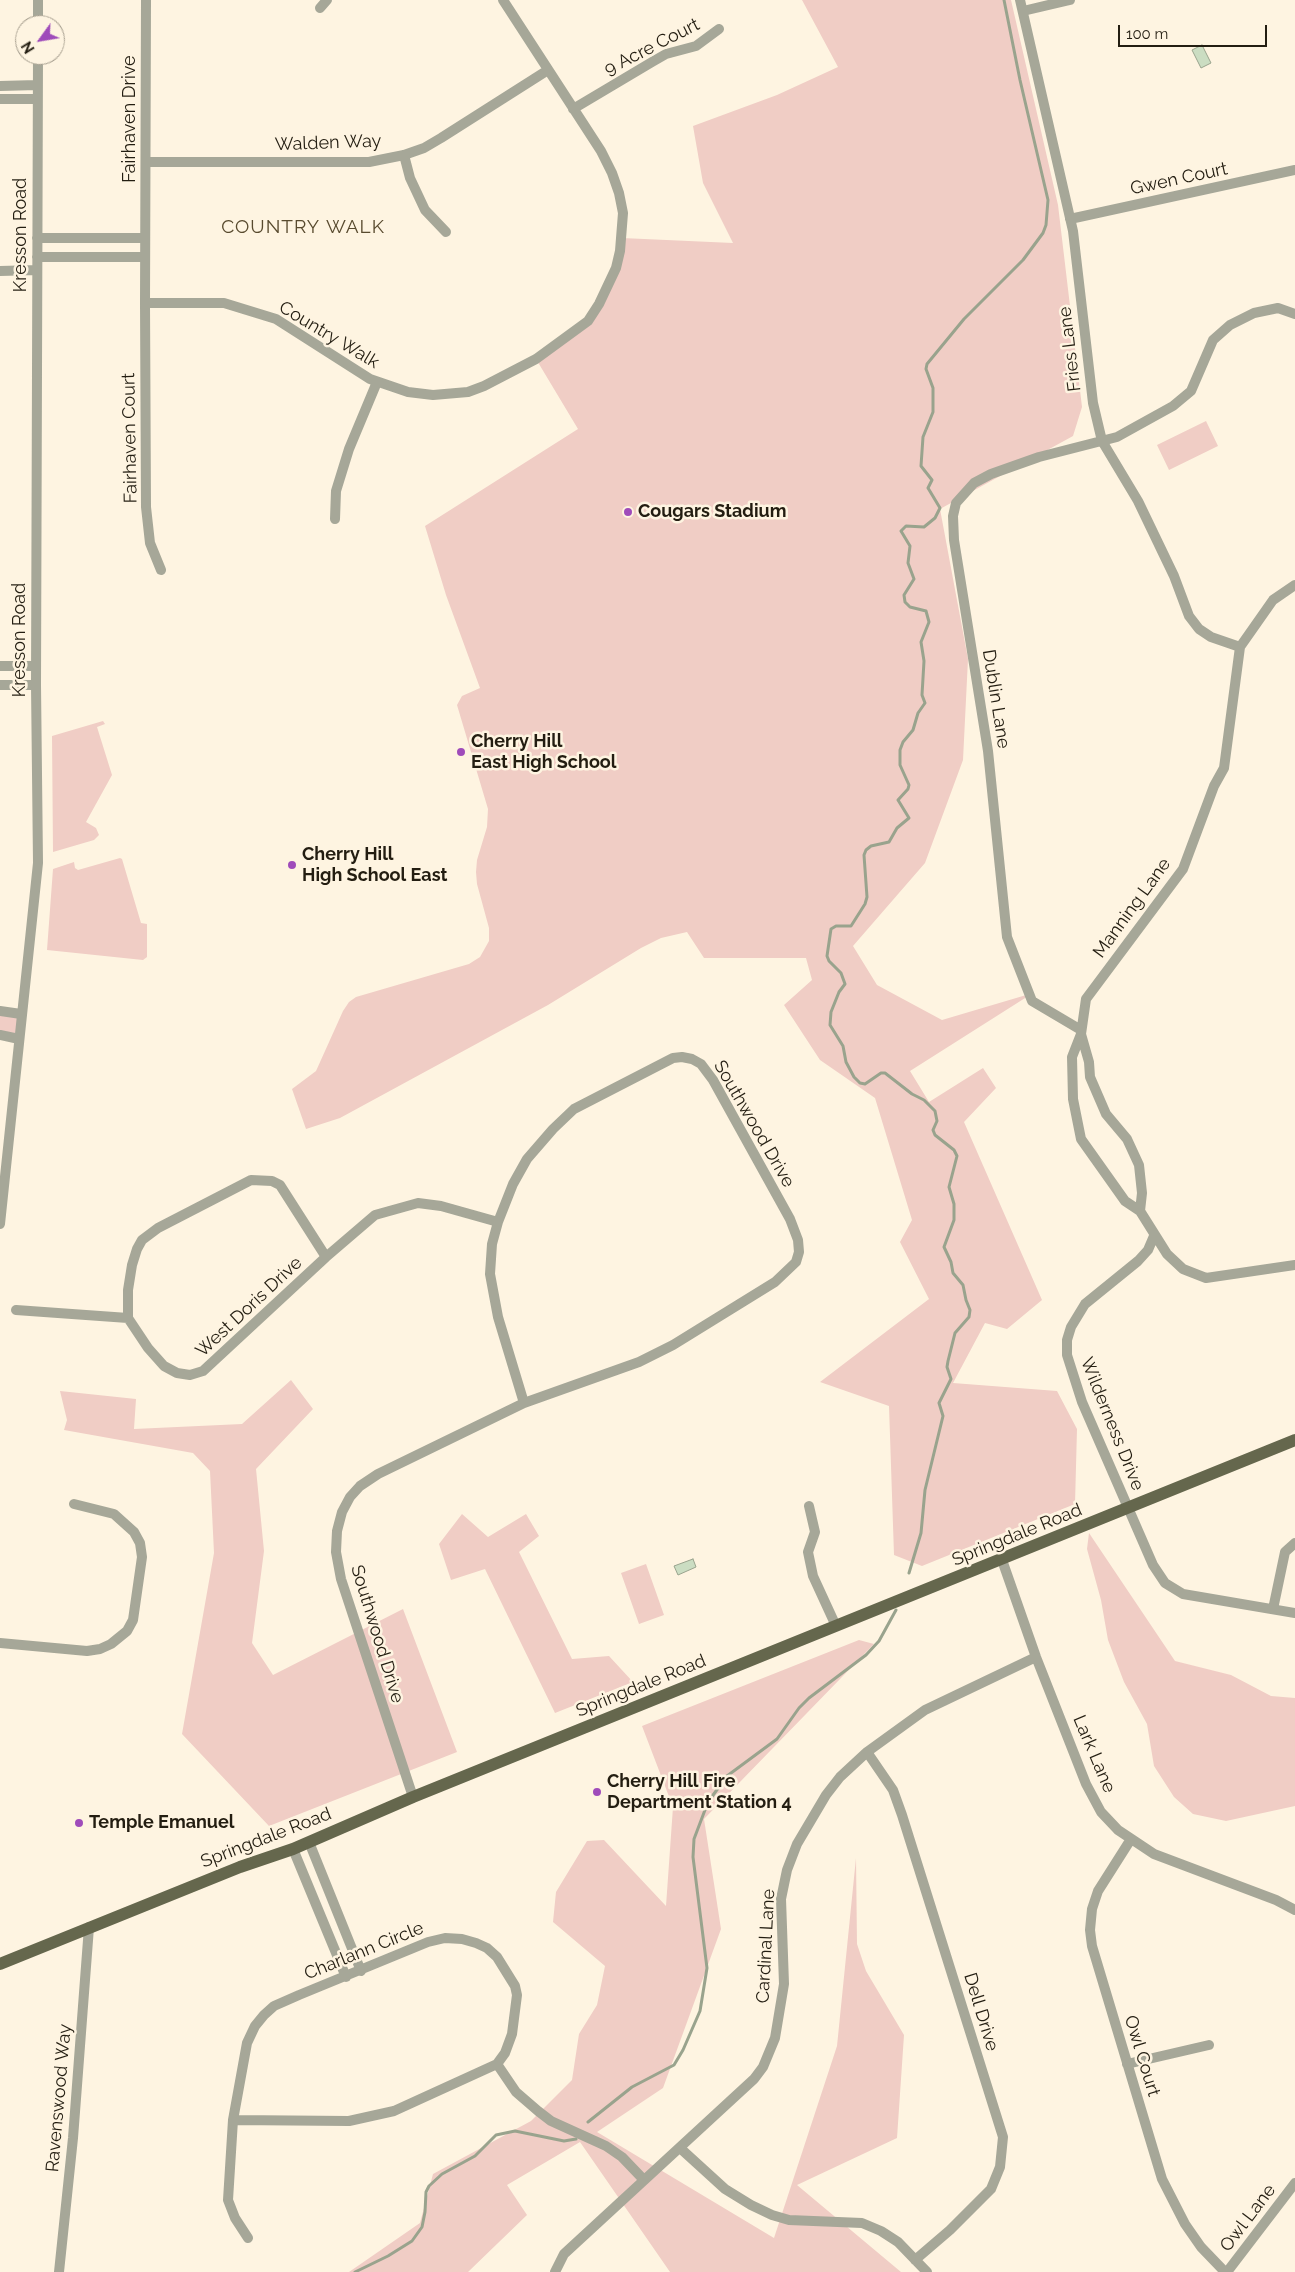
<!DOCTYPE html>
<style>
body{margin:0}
#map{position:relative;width:1295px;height:2272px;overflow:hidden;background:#fef4e1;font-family:Raleway,sans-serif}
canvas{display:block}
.north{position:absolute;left:15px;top:15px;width:50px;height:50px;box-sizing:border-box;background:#fef4e1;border:1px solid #a69e8e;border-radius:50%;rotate:238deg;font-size:14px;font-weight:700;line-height:20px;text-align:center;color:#231d11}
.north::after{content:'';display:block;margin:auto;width:18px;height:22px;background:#9f4bba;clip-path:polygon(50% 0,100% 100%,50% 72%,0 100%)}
.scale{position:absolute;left:1118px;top:25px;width:149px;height:22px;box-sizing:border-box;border:2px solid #231d11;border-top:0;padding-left:6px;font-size:15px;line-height:18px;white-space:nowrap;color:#231d11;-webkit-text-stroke:4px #fef4e1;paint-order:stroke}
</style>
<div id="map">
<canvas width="1295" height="2272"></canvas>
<div class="north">N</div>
<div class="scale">100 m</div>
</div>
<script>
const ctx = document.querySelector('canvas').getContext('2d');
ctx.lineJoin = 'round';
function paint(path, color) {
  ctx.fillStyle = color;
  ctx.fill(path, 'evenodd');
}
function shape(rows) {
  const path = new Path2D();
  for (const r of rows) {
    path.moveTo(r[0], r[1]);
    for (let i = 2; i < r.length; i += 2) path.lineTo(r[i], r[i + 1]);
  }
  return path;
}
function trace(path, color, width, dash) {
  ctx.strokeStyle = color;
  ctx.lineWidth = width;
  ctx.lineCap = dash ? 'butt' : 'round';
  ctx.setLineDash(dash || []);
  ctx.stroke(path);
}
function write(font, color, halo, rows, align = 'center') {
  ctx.font = font + ' Raleway,sans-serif';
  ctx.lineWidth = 5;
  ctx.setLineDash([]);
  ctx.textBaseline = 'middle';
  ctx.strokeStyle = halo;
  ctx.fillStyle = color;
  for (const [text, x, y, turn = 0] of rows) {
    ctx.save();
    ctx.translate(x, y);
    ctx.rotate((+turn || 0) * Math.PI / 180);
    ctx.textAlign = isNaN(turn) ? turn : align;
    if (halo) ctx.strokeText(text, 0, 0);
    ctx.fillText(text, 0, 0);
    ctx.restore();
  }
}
const green = shape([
 [802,0,1011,0,1058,205,1082,407,1073,436,940,509,968,659,963,760,925,863,853,946,877,985,942,1020,1033,993,910,1071,929,1102,983,1068,996,1088,964,1122,1042,1300,1007,1329,985,1323,953,1383,1057,1391,1077,1429,1075,1504,922,1566,894,1555,889,1406,820,1382,929,1299,900,1242,912,1220,875,1098,820,1060,784,1005,812,980,806,958,704,958,687,932,661,938,641,948,548,1005,340,1118,306,1129,292,1089,316,1071,343,1011,349,1002,356,997,469,964,480,957,489,941,489,928,477,884,476,872,477,860,487,827,488,809,457,705,462,696,480,688,446,595,425,526,578,429,536,359,588,321,599,304,622,238,733,243,703,183,693,126,777,95,838,67],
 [1206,421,1218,446,1169,470,1157,445],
 [103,721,105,724,97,727,112,775,86,822,96,828,99,835,94,840,53,852,52,736],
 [120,858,122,859,141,923,147,924,147,957,143,960,47,950,53,869,74,862,75,868,78,870],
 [0,1011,21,1014,19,1039,0,1035],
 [291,1380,313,1409,256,1469,264,1551,252,1643,273,1675,403,1609,457,1752,269,1826,182,1734,214,1553,210,1471,193,1453,64,1430,67,1420,60,1391,136,1399,134,1429,242,1424],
 [462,1514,488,1537,526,1514,539,1536,519,1552,572,1659,609,1656,633,1682,555,1713,485,1569,451,1580,439,1544],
 [1089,1533,1175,1661,1231,1675,1271,1696,1295,1698,1295,1806,1226,1821,1193,1814,1174,1797,1154,1766,1147,1724,1124,1682,1108,1640,1101,1600,1087,1549],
 [646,1564,664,1615,639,1624,621,1573],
 [859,1640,874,1644,704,1819,721,1929,663,2088,597,2132,774,2238,837,2046,856,1858,857,1944,866,1971,904,2035,897,2138,797,2185,901,2272,670,2272,580,2142,507,2185,527,2215,468,2272,349,2272,420,2223,433,2174,531,2121,572,2080,579,2034,597,2005,605,1966,553,1922,556,1892,587,1841,604,1840,666,1906,673,1807,642,1726]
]);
const water = shape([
 [1202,45,1211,63,1201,68,1192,50,1202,45],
 [693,1559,696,1567,678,1575,674,1566,693,1559]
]);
const stream = shape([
 [909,1573,921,1533,925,1490,943,1416,939,1403,951,1379,947,1367,948,1361,955,1333,969,1317,970,1310,966,1300,963,1285,953,1273,951,1262,944,1247,954,1220,954,1204,949,1187,957,1156,954,1150,935,1135,933,1130,937,1121,935,1111,924,1100,912,1094,885,1073,881,1073,865,1084,860,1083,854,1077,846,1062,843,1046,830,1025,831,1012,839,992,845,984,841,973,829,961,827,956,831,929,836,926,851,926,865,904,867,897,864,855,866,850,871,846,889,842,897,828,909,818,898,800,908,789,909,785,900,765,900,750,903,742,913,730,918,713,925,703,922,695,924,661,921,642,929,622,926,611,910,607,905,602,904,595,914,579,908,563,910,546,901,531,906,526,924,527,935,518,940,508,928,488,932,480,921,466,923,437,933,412,933,388,926,369,927,364,964,319,1023,260,1043,233,1046,225,1048,200,1020,80,1004,0],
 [588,2122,632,2087,674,2065,683,2050,700,2011,707,1968,693,1857,694,1839,708,1802,727,1776,777,1739,799,1708,809,1698,866,1655,879,1641,896,1610],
 [355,2272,388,2256,412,2241,422,2227,425,2212,426,2192,429,2186,442,2174,475,2156,496,2135,515,2131,564,2141,576,2139]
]);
const minor = shape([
 [146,0,145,303,146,507,150,543,161,570],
 [1020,0,1073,231,1093,403,1102,441,1138,501,1174,576,1189,616,1199,629,1211,637,1240,647],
 [320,8,327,0],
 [1023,11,1070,0],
 [38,25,38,0],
 [0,86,37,85],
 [0,99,37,99],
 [573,109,652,62,666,54,696,46,719,29],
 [404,155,410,178,425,210,446,232],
 [146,162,369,162,404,155,424,148,441,138,548,70],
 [1070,219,1295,170],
 [37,238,145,238],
 [37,257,145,257],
 [0,271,37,270],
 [145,303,224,303,276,319,370,379,408,392,433,395,468,392,484,386,536,359,588,321,599,304,616,268,620,251,623,213,619,193,612,173,601,151,503,0],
 [335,519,336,491,349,449,377,382],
 [0,666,36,666],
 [0,685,36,685],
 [0,1011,21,1014],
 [1081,1030,1032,1001,1007,937,988,751,954,540,953,516,956,503,974,483,991,474,1039,457,1117,437,1173,406,1191,391,1213,340,1230,325,1254,313,1278,308,1295,314],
 [1081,1034,1072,1057,1073,1099,1081,1139,1125,1201,1140,1211,1167,1254,1183,1269,1206,1278,1295,1265],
 [0,1035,19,1039],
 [1140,1211,1142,1193,1139,1165,1127,1139,1106,1114,1090,1077,1089,1062,1081,1034,1086,999,1183,869,1214,786,1224,768,1240,647,1273,600,1295,585],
 [0,1224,38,863,36,685,38,55],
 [1154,1236,1148,1250,1138,1261,1085,1304,1071,1327,1067,1340,1067,1355,1082,1402,1153,1565,1165,1583,1183,1594,1295,1613],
 [16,1310,128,1318],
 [128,1318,148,1348,164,1366,177,1373,190,1375,203,1371,326,1257,375,1215,418,1203,441,1206,498,1222],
 [128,1318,128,1290,132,1265,137,1249,142,1240,158,1228,251,1180,272,1181,280,1185,326,1257],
 [809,1506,815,1532,808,1552,813,1576,836,1626],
 [1002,1560,1036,1657,1086,1784,1101,1812,1118,1830,1154,1854,1276,1900,1295,1910],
 [1273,1609,1285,1552,1295,1543],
 [0,1643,87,1651,100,1649,111,1644,127,1631,133,1620,142,1557,140,1543,134,1532,114,1514,74,1504],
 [867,1752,893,1790,902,1815,1003,2137,1000,2167,991,2189,950,2230,915,2260],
 [413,1797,341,1579,336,1552,337,1531,342,1512,350,1497,360,1486,378,1474,524,1403,639,1362,673,1345,775,1282,796,1262,799,1252,798,1240,790,1219,713,1080,701,1064,692,1059,682,1057,673,1058,574,1109,553,1129,527,1159,513,1184,498,1222,492,1244,490,1274,498,1317,524,1403],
 [1131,1839,1098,1891,1092,1909,1090,1930,1092,1946,1162,2179,1185,2224,1201,2247,1225,2272],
 [309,1842,361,1971],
 [293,1849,346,1977],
 [497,2064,516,2092,538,2111,551,2121,606,2146,622,2157,644,2180],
 [1127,2064,1209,2045],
 [233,2120,349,2121,394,2111,497,2064,505,2053,512,2034,517,1995,515,1986,497,1957,487,1948,476,1943,462,1939,445,1938,428,1942,299,1995,274,2006,264,2015,255,2026,247,2043,233,2120,228,2200,235,2218,248,2238],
 [680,2148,725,2189,751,2205,772,2215,789,2220,862,2223,881,2231,898,2242,927,2272],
 [59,2272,73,2138,89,1927],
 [555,2272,564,2254,754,2079,763,2067,775,2038,784,1984,781,1899,787,1870,797,1844,826,1795,840,1777,867,1752,925,1710,1036,1657],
 [1227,2272,1295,2183]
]);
const major = shape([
 [0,1964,240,1867,293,1849,413,1797,1295,1440]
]);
const markers = [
 [628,512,5,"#9f4bba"],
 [461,752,5,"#9f4bba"],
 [292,865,5,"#9f4bba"],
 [597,1792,5,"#9f4bba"],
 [79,1823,5,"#9f4bba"]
];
const streetNames = [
 ["9 Acre Court",652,47,-27],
 ["Fairhaven Drive",130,119,-90],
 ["Walden Way",328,143,-2],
 ["Gwen Court",1179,179,-12],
 ["Kresson Road",21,235,-90],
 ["Country Walk",329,335,31],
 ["Fries Lane",1070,349,-97],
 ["Fairhaven Court",130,438,-91],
 ["Kresson Road",20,640,-90],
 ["Dublin Lane",996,699,81],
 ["Manning Lane",1132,908,-54],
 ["Southwood Drive",754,1124,60],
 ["West Doris Drive",249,1307,-43],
 ["Wilderness Drive",1112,1424,68],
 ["Springdale Road",1017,1535,-22],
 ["Southwood Drive",377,1634,73],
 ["Springdale Road",641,1686,-22],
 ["Lark Lane",1094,1754,67],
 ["Springdale Road",266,1838,-21],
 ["Cardinal Lane",766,1946,-87],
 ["Charlann Circle",364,1951,-22],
 ["Dell Drive",981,2012,73],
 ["Owl Court",1142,2056,73],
 ["Ravenswood Way",59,2098,-85],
 ["Owl Lane",1248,2218,-53]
];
const poiNames = [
 ["Cougars Stadium",638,512],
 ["Cherry Hill",471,742],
 ["East High School",471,763],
 ["Cherry Hill",302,855],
 ["High School East",302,876],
 ["Cherry Hill Fire",607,1782],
 ["Department Station 4",607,1803],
 ["Temple Emanuel",89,1823]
];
const neighbourhoodNames = [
 ["COUNTRY WALK",303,227]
];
paint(green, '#f0cdc5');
paint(water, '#cbddc2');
trace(water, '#99a38d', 1);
trace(stream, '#99a38d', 3);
trace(minor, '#a6a798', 10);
trace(major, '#65674d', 12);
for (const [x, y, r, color] of markers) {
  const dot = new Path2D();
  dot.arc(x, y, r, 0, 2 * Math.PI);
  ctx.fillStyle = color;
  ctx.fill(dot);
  trace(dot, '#fef4e1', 2);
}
write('18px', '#231d11', '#fef4e1', streetNames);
write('bold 18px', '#231d11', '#fef4e1', poiNames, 'left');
ctx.letterSpacing = '1px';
write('19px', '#584a2e', '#fef4e1', neighbourhoodNames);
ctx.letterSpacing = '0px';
</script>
